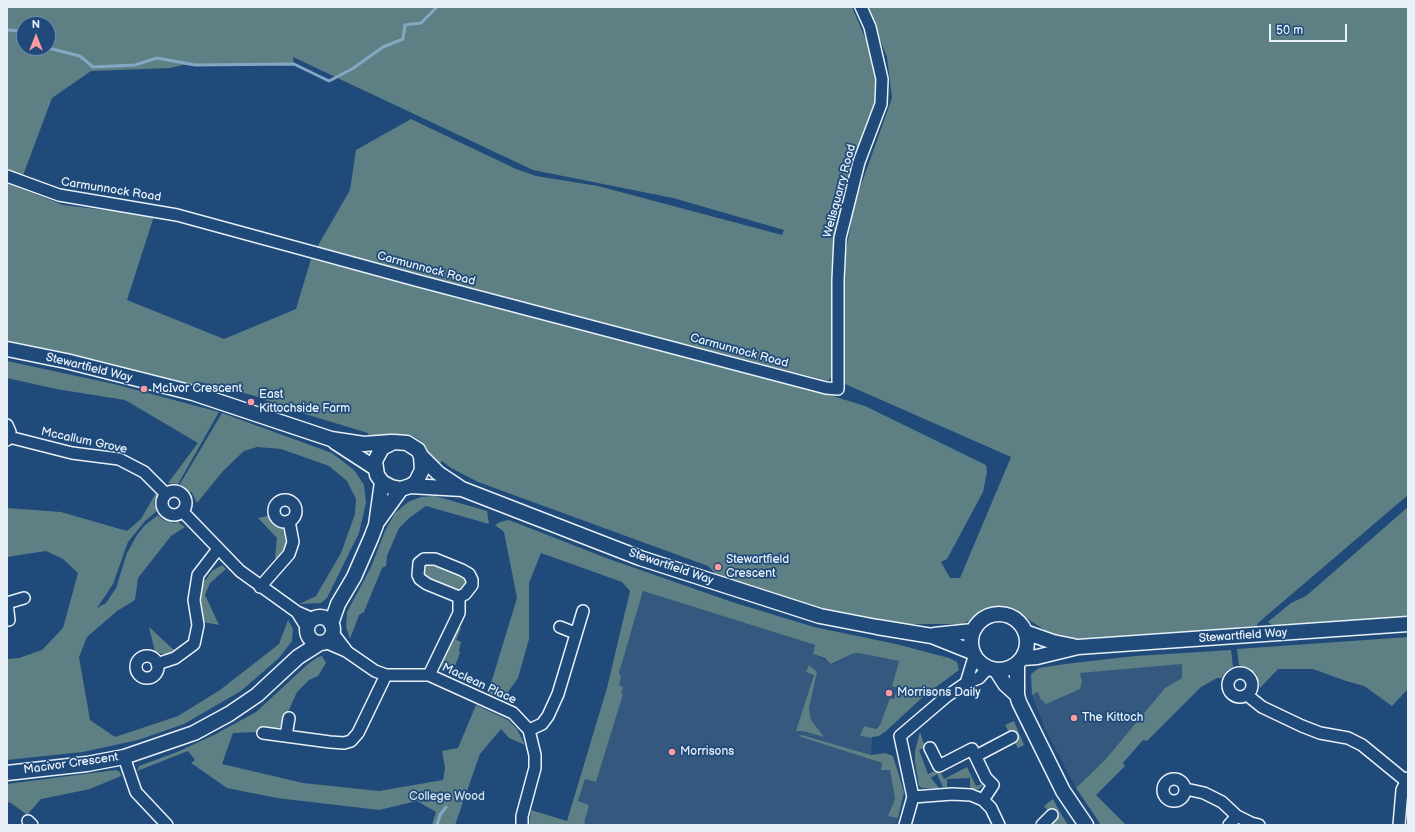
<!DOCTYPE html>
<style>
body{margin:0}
#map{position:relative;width:1415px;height:832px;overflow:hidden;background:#1f4a7a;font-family:"Balsamiq Sans",sans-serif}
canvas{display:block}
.frame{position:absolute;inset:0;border:8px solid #e8f1f8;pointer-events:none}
.north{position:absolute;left:16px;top:16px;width:40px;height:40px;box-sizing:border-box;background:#1f4a7a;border:1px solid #6f8dac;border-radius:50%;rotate:0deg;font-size:11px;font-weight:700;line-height:16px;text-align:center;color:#e8f1f8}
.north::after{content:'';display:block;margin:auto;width:14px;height:18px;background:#ff9aa2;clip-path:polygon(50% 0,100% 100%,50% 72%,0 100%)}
.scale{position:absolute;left:1269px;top:24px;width:78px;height:18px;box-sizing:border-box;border:2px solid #e8f1f8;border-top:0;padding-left:5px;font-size:12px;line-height:14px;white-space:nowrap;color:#e8f1f8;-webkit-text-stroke:3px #1f4a7a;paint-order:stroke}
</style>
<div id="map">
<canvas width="1415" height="832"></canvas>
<div class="frame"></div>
<div class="north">N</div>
<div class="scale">50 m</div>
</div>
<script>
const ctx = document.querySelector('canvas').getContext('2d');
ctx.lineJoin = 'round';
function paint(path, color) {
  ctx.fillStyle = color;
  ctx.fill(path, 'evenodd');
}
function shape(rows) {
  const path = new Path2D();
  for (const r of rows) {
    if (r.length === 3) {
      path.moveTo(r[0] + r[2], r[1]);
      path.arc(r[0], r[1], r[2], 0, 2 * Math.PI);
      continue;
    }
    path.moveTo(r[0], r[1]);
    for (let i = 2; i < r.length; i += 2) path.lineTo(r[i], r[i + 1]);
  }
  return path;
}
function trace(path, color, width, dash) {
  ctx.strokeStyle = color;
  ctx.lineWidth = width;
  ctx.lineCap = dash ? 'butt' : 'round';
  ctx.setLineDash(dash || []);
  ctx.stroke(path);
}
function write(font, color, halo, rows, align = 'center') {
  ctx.font = font + ' "Balsamiq Sans",sans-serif';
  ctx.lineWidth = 3.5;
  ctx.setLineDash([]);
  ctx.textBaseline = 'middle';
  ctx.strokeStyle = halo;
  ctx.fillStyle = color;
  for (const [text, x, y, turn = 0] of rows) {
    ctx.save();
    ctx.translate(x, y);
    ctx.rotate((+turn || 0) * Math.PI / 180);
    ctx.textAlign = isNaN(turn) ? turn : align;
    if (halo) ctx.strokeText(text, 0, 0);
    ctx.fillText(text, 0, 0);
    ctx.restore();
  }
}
const built = shape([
 [643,591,815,645,813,654,834,664,852,654,858,653,899,661,892,686,897,688,893,699,890,698,880,725,860,736,872,738,871,755,802,735,799,736,882,763,890,770,895,799,889,815,898,818,896,825,589,825,584,823,578,801,585,779,596,782,621,693,618,685,621,678,619,673],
 [1182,663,1182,678,1165,688,1105,760,1076,788,1045,729,1032,695,1080,673]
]);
const green = shape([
 [7,7,852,7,875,61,879,90,839,220,834,368,832,376,828,381,316,249,350,190,356,150,411,119,516,169,536,176,598,186,782,235,784,230,673,198,533,170,293,57,294,64,183,65,170,68,91,71,52,98,22,178,7,172],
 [24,24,48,24,48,48,24,48],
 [867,7,1408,7,1408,495,1258,623,1256,629,1091,641,1067,639,1046,631,1023,616,1002,609,988,612,962,624,897,624,852,617,803,605,714,577,715,573,708,566,478,482,451,468,442,461,438,465,421,441,413,436,401,434,369,438,368,433,282,407,255,396,200,382,196,387,88,359,7,343,7,183,63,205,154,216,127,300,224,339,296,309,311,259,807,388,865,406,986,465,987,472,983,492,947,559,941,562,950,578,960,578,1011,457,845,384,843,267,855,202,892,98,887,57],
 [7,361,114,384,219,412,178,484,168,483,198,443,125,400,56,389,7,378],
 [222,413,332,453,354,470,364,485,366,503,359,533,327,598,321,603,299,604,316,596,341,553,355,514,356,499,347,481,329,466,281,449,257,447,244,451,223,471,197,503,192,493,180,484],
 [157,491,154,504,157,511,145,521,128,542,113,584,97,608,106,603,116,588,127,553,137,535,145,525,158,515,163,520,174,523,178,522,185,527,171,536,138,578,135,600,117,611,87,637,79,657,90,720,115,737,178,716,220,690,279,644,288,620,293,629,292,641,279,658,241,691,184,724,138,740,83,752,7,760,7,659,19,658,42,650,63,628,78,573,63,559,46,551,7,557,7,508,61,512,127,531,141,519],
 [435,496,487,511,489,524,426,506,409,518,399,528,387,556,386,566,382,568,364,612,359,615,350,639,346,627,347,612,371,567,385,531,395,513,408,502,421,497],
 [1408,507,1408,618,1276,628,1268,622,1291,603,1306,596],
 [267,516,285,530,288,536,284,554,275,558,277,538,258,518],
 [509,520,609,559,732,602,814,627,896,644,949,658,957,662,959,670,924,696,886,731,879,736,872,737,872,738,860,736,864,726,876,729,880,725,890,698,894,699,897,688,892,686,899,661,858,653,852,654,831,664,825,658,813,654,815,645,643,591,619,673,621,677,619,685,623,687,621,693,623,694,596,782,585,779,578,801,589,805,584,823,589,825,529,825,531,810,567,821,607,688,630,591,622,582,541,553,529,583,529,639,518,678,503,699,488,693,517,598,504,532,495,525,500,522],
 [432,562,463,576,466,579,466,587,458,591,426,578,423,574,424,566],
 [222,565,226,569,210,583,205,595,219,625,203,622,198,596,203,583,212,571],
 [149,627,175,651,167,655,155,652],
 [458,627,461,628,456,640,461,642,459,650,460,653,455,666,442,672,441,667],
 [1408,637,1408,689,1392,706,1364,686,1346,681,1313,669,1278,669,1260,688,1256,673,1239,665,1237,649],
 [1231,650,1233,667,1227,670,1221,678,1217,678,1201,687,1147,741,1143,740,1123,763,1125,766,1096,795,1126,825,1101,825,1076,788,1105,760,1165,688,1182,678,1182,664,1080,673,1082,682,1080,689,1046,704,1040,698,1038,692,1032,695,1031,674,1039,668,1065,664,1135,656],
 [322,656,326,663,318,676,309,680,297,692,283,723,279,728,263,728,258,732,233,733,222,764,303,783,379,791,443,780,445,768,442,751,458,748,476,705,508,720,517,729,525,745,509,738,501,729,480,754,455,825,432,825,436,812,417,801,379,810,277,798,227,788,191,763,195,760,188,751,137,771,139,766,177,752,214,735,256,712,308,664,318,657],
 [809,665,817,672,809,708,811,720,824,737,803,731,796,731,814,675,806,672],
 [1014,721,1024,745,1018,748,1005,725],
 [920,732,925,747,919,750,928,774,939,769,944,779,967,767,976,786,985,783,979,789,973,789,970,788,970,778,947,779,947,787,943,787,937,774,931,778,939,788,922,788,919,786,915,762,915,751],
 [802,735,871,755,885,753,893,756,904,792,898,818,888,816,895,799,890,770,881,770,882,763,798,736],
 [116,770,120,772,121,776,90,789,41,799,27,815,11,803,7,802,7,784],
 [1053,799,1060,812,1068,825,1047,825,1049,812,1044,806]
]);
const stream = shape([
 [7,30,24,31],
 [48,48,80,56,93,67,135,65,157,58,195,65,294,64,329,81,352,69,383,47,403,39,405,25,421,23,437,7],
 [437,825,440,815,446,807]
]);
const minor = shape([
 [7,176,59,195,177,215,419,281,826,388,838,389,838,280,840,238,859,162,881,104,882,79,870,27,861,7],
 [7,425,10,432,7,440],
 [9,437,72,453,119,459,144,472,166,494],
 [174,503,12],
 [285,511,11],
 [183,512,240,571,297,612,313,619],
 [260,587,289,554,293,542,289,521],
 [7,603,24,598],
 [7,603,9,620],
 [297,612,307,628],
 [560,627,575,633],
 [333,633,346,650],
 [325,642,346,651,375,671,386,675,429,675,513,713,529,730,535,755,535,768,522,816,522,825],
 [147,667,11],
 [157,664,175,658,194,644,198,625,194,600,198,575,218,549],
 [1240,685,12],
 [429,675,459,613,459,597,427,584,420,579,418,575,419,563,424,559,435,559,462,570,469,574,472,580,472,585,465,594,459,597],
 [966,683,974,657],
 [1247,695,1262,707,1302,726,1320,733,1348,738,1362,745,1406,781],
 [529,730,542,724,548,716,558,694,583,611],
 [263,733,330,742,344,743,351,741,358,733,386,675],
 [286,736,289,718],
 [930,748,939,766,972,749,986,778,993,785,983,800],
 [976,756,1012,737],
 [124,757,136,792,167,825],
 [1174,790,11],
 [1186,789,1204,793,1222,802,1237,816,1251,823,1259,825],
 [913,797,952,794,971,795,983,800,991,808,999,825],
 [28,821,32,825],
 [905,825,913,797,900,736,947,696,966,683,979,678,988,668],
 [1042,825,1052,815],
 [1229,825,1237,816],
 [1399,825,1402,790,1408,778]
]);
const tertiary = shape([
 [7,349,66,361,193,393,331,439,364,444,391,442],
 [335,442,375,468],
 [421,456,422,470,416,482,410,486,401,489,391,487,382,482,377,475,375,461,382,448,394,442,407,443,418,450,421,456,438,473,462,489,640,558,820,616,877,627,932,636,972,652],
 [410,486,462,489],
 [378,521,401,489],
 [999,642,28],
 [320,630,13],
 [331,624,338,604,354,577,371,538,376,525,382,482],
 [1025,632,1053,642,1073,646],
 [934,635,973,631],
 [1023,658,1037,657,1078,647,1408,624],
 [1017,664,1017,695,1019,702,1063,791,1086,825],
 [996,670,1005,684,1017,695],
 [7,773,87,764,124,757,194,733,229,714,257,695,298,657,320,643]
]);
const markers = [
 [144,389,4,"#ff9aa2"],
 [251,402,4,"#ff9aa2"],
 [718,567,4,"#ff9aa2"],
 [889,693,4,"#ff9aa2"],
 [1074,718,4,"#ff9aa2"],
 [672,752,4,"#ff9aa2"]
];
const streetNames = [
 ["Carmunnock Road",111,190,9],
 ["Wellsquarry Road",840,191,-75],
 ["Carmunnock Road",426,269,15],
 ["Carmunnock Road",739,351,15],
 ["Stewartfield Way",89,368,14],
 ["Mccallum Grove",84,441,12],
 ["Stewartfield Way",671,567,19],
 ["Stewartfield Way",1243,636,-4],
 ["Maclean Place",479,684,25],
 ["Macivor Crescent",71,764,-8]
];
const poiNames = [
 ["McIvor Crescent",152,389],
 ["East",259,395],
 ["Kittochside Farm",259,409],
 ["Stewartfield",726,560],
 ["Crescent",726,574],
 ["Morrisons Daily",897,693],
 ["The Kittoch",1082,718],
 ["Morrisons",680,752]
];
const parkNames = [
 ["College Wood",447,797]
];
paint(built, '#35587e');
paint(green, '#5e7f83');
trace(stream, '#84a8c3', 3);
trace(minor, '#e8f1f8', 14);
trace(tertiary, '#e8f1f8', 17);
trace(minor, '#1f4a7a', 11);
trace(tertiary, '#1f4a7a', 14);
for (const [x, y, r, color] of markers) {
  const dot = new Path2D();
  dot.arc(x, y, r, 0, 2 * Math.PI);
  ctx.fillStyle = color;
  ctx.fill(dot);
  trace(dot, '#1f4a7a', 1.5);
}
write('12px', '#e8f1f8', '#1f4a7a', streetNames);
write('12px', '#e8f1f8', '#1f4a7a', poiNames, 'left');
write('12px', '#d3e0e6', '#1f4a7a', parkNames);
</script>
